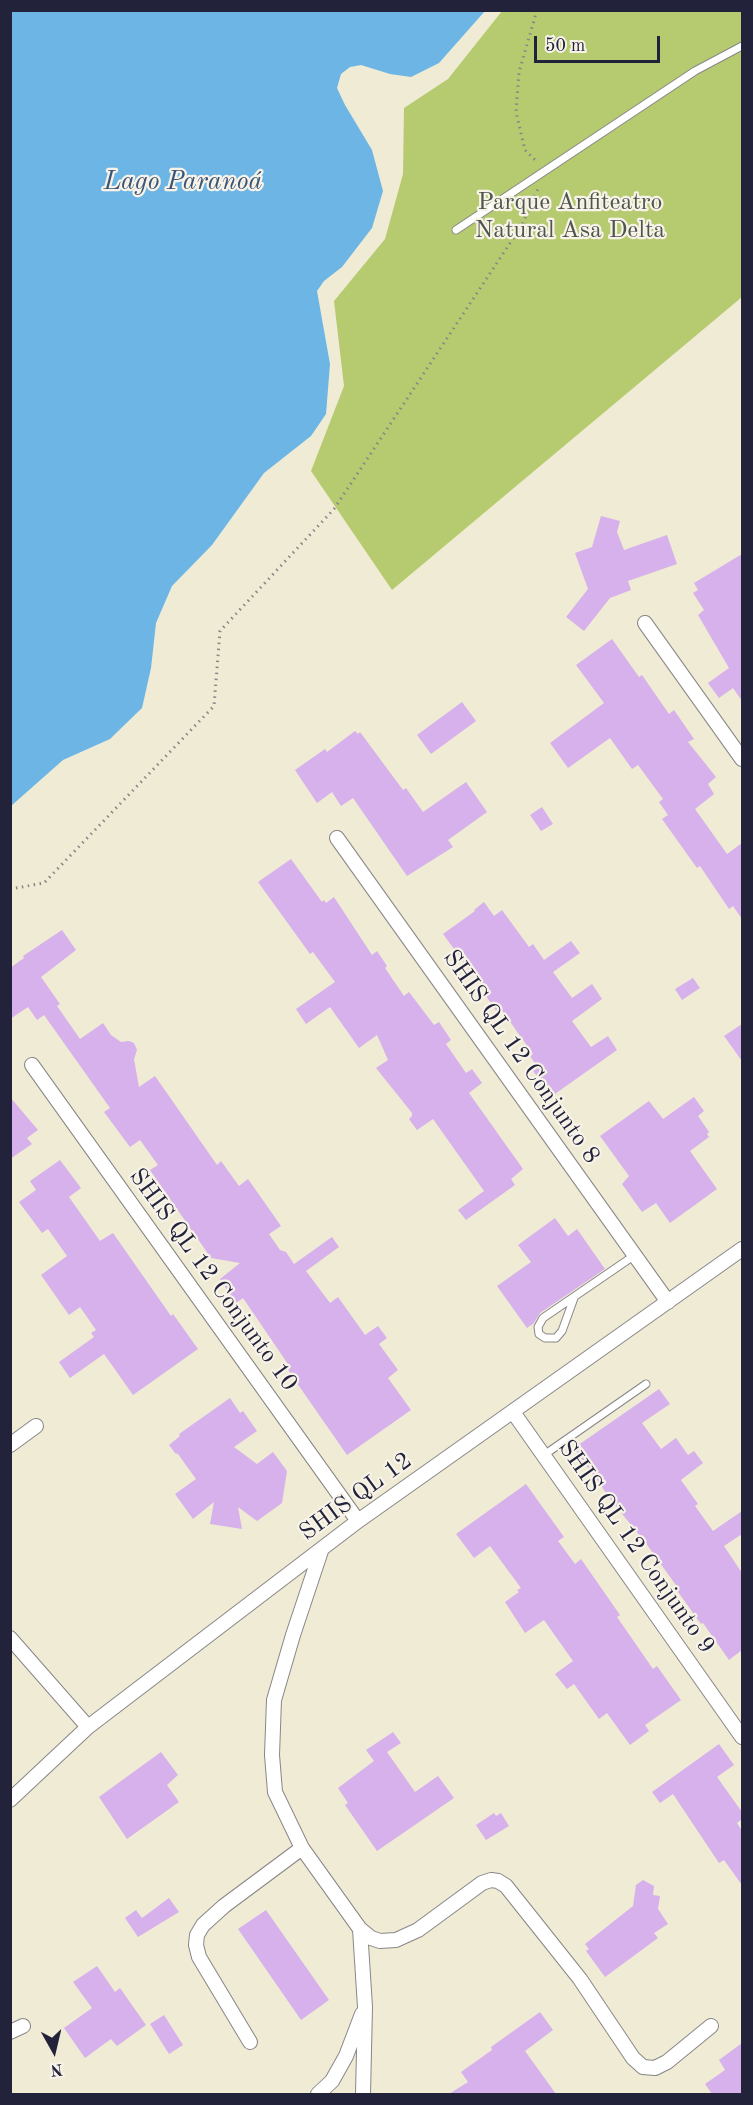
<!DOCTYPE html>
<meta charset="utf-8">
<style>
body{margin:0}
#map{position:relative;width:753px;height:2105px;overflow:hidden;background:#f0ebd4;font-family:"Old Standard TT",serif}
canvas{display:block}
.frame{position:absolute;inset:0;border:12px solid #22223b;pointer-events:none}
.north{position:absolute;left:24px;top:2021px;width:60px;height:60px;-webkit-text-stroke:4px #f7f3e8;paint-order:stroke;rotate:172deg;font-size:16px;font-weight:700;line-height:24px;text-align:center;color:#22223b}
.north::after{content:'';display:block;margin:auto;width:21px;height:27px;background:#22223b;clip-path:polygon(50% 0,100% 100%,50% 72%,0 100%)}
.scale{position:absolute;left:534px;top:36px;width:126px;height:27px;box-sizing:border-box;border:3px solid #22223b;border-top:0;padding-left:8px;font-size:18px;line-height:21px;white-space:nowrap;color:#22223b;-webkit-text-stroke:4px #f7f3e8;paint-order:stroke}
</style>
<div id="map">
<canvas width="753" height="2105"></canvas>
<div class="frame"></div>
<div class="north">N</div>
<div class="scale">50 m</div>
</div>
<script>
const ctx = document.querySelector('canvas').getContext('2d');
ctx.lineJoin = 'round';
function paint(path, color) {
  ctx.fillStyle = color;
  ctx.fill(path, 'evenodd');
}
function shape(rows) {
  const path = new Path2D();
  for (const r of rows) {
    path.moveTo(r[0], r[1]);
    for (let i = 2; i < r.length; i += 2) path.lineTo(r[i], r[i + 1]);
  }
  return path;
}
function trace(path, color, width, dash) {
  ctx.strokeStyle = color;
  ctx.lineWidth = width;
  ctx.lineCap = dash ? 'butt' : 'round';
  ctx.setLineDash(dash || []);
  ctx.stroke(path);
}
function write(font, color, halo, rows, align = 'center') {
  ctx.font = font + ' "Old Standard TT",serif';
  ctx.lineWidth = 4.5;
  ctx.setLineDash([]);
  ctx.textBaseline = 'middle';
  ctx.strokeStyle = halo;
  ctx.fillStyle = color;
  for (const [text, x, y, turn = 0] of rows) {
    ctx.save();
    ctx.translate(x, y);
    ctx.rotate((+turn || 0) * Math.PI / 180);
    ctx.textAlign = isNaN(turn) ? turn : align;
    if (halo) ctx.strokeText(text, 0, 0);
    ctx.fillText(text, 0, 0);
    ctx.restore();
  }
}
const green = shape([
 [502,11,742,11,742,297,392,590,311,471,344,386,334,301,385,239,403,174,404,108,448,79]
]);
const water = shape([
 [11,10,485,11,439,63,411,77,390,74,361,65,350,67,341,74,337,88,345,105,372,150,383,191,372,228,342,267,324,281,317,291,330,364,326,414,311,436,264,473,212,545,172,586,156,623,151,668,142,708,110,739,63,760,11,806]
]);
const building = shape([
 [601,516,620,521,617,532,624,550,667,535,677,564,628,581,631,590,610,598,584,631,566,617,588,589,575,553,592,547],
 [742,554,742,701,733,688,719,698,708,683,729,668,698,615,704,610,693,593,698,590,694,583],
 [612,639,639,677,642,675,669,714,674,710,694,739,688,742,716,777,708,784,714,794,695,809,727,854,742,843,742,919,733,906,729,909,700,866,697,868,662,819,668,815,659,802,663,799,638,765,632,769,610,738,568,768,550,743,604,703,576,665],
 [462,702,476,721,431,754,417,735],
 [355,731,358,734,360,732,403,790,406,788,423,812,466,782,487,812,448,840,453,847,407,876,353,798,341,806,332,792,317,803,295,770,325,749,327,752],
 [542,807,553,824,541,831,530,815],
 [291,859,322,902,324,900,326,903,334,897,372,955,377,951,387,966,385,968,404,996,409,992,434,1025,439,1022,451,1040,446,1044,466,1073,472,1069,482,1083,469,1093,523,1169,511,1179,515,1185,466,1220,458,1210,484,1191,433,1119,417,1130,409,1119,412,1116,412,1113,376,1068,388,1060,377,1035,359,1048,330,1007,306,1024,296,1009,335,982,313,952,310,954,258,882],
 [484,902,494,916,502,910,529,947,533,944,544,960,571,941,580,953,553,972,572,998,592,984,602,999,572,1021,591,1047,608,1036,617,1050,545,1101,533,1083,539,1079,531,1068,536,1065,530,1056,533,1054,501,1009,497,1012,486,996,488,995,443,934,475,911,474,910],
 [62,930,76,950,41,977,60,1004,57,1006,80,1039,103,1023,111,1035,121,1042,129,1041,134,1043,137,1050,134,1059,139,1087,155,1076,217,1165,221,1161,239,1186,248,1179,281,1226,269,1234,280,1250,286,1252,294,1264,332,1237,339,1247,306,1271,330,1303,338,1297,365,1335,378,1326,387,1338,379,1344,398,1370,388,1378,411,1410,347,1455,292,1376,288,1369,290,1367,243,1298,236,1303,220,1279,240,1263,211,1258,150,1170,158,1165,140,1140,130,1147,104,1112,110,1108,44,1015,37,1020,28,1007,10,1019,10,968,24,958,23,956],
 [693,978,700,988,682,1000,675,989],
 [742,1024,742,1061,724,1036],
 [10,1097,38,1130,27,1138,32,1144,10,1159],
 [694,1097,704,1111,698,1116,709,1132,707,1134,709,1137,690,1151,717,1189,670,1223,656,1203,642,1212,622,1184,629,1176,600,1136,649,1101,663,1119],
 [60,1160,81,1188,69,1197,100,1241,113,1233,171,1316,173,1314,198,1349,133,1395,104,1354,70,1378,59,1362,94,1337,91,1333,96,1330,80,1307,69,1315,41,1275,67,1256,48,1229,42,1233,19,1202,36,1190,30,1181],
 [555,1218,568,1236,577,1229,605,1269,540,1313,534,1323,527,1328,497,1286,531,1262,518,1245],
 [659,1389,670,1404,642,1423,661,1449,676,1438,688,1455,694,1451,703,1463,681,1480,698,1504,695,1506,713,1531,742,1511,742,1534,724,1546,742,1573,742,1650,729,1660,703,1623,701,1624,676,1589,678,1588,645,1542,614,1504,574,1448],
 [230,1398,240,1413,243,1411,257,1431,234,1447,257,1464,273,1452,287,1471,282,1503,278,1506,257,1521,238,1507,242,1529,210,1524,214,1502,193,1519,175,1494,196,1479,178,1454,175,1453,169,1445,180,1436,179,1434],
 [526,1484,564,1537,558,1541,575,1564,581,1559,620,1615,617,1617,653,1669,657,1666,681,1700,645,1725,649,1731,630,1745,607,1713,599,1719,574,1684,567,1689,555,1674,573,1661,544,1620,525,1633,505,1602,519,1592,517,1590,521,1588,490,1546,474,1558,456,1534],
 [393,1732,401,1743,387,1752,415,1792,438,1776,454,1798,377,1851,345,1805,348,1803,338,1788,374,1761,366,1750],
 [719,1744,734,1765,717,1777,742,1812,742,1819,737,1823,742,1831,742,1885,724,1860,719,1863,673,1794,660,1803,652,1792],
 [161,1752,178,1775,167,1785,179,1802,127,1839,99,1797],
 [494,1813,496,1816,501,1813,509,1826,486,1840,476,1825],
 [643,1880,654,1886,653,1895,660,1896,658,1909,668,1924,654,1933,658,1938,605,1977,586,1951,589,1949,585,1944,633,1906,636,1885],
 [169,1898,179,1912,138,1937,125,1918,136,1910,142,1918],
 [266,1910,329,2000,301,2020,238,1929],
 [97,1966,115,1992,120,1988,146,2025,117,2046,111,2039,85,2058,64,2028,92,2008,73,1982],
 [540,2012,553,2030,525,2051,556,2094,449,2094,468,2082,461,2072,492,2050,491,2047],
 [164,2015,183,2045,169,2054,150,2024],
 [742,2043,742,2094,712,2094,705,2084,725,2070,719,2060]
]);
const path = shape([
 [537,10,519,72,516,112,525,150,537,162],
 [10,889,44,883,214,706,220,631,334,509,522,225,538,189]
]);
const lane = shape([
 [456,230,695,71,742,46],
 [574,1298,562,1331,556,1338,545,1338,539,1334,538,1327,543,1318,635,1255],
 [544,1455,646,1384]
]);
const street = shape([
 [645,623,742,759],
 [337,838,668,1302],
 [32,1065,358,1521],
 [513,1412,742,1737],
 [10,1445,36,1426],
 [321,1551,293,1635,274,1700,272,1755,275,1792,302,1848,360,1929,371,1938,380,1941,396,1940,418,1930,482,1883,491,1880,498,1881,506,1886,580,1979,633,2058,643,2067,655,2068,667,2062,711,2026],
 [10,1638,88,1727],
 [10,1800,88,1727,358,1521,742,1249],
 [360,1929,365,2007,363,2094],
 [10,2032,23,2026],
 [250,2042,199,1957,196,1945,197,1935,203,1925,224,1906,302,1848],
 [318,2094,332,2081,346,2056,362,2014]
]);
const parkNames = [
 ["Parque Anfiteatro",570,203],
 ["Natural Asa Delta",570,231]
];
const streetNames = [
 ["SHIS QL 12 Conjunto 8",521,1057,55],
 ["SHIS QL 12 Conjunto 10",213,1280,54],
 ["SHIS QL 12",356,1497,-36],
 ["SHIS QL 12 Conjunto 9",636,1547,55]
];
const waterNames = [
 ["Lago Paranoá",183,182]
];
paint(green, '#b6cb6f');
paint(water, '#6db5e5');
paint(building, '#d6b1ec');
trace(lane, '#898688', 9);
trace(street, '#898688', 16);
trace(path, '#898688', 3, [1.5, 4.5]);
trace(lane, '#fff', 7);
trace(street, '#fff', 14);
write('24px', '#4e554b', '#f7f3e8', parkNames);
write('24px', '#22223b', '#f7f3e8', streetNames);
write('italic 26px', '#3c5576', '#f7f3e8', waterNames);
</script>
